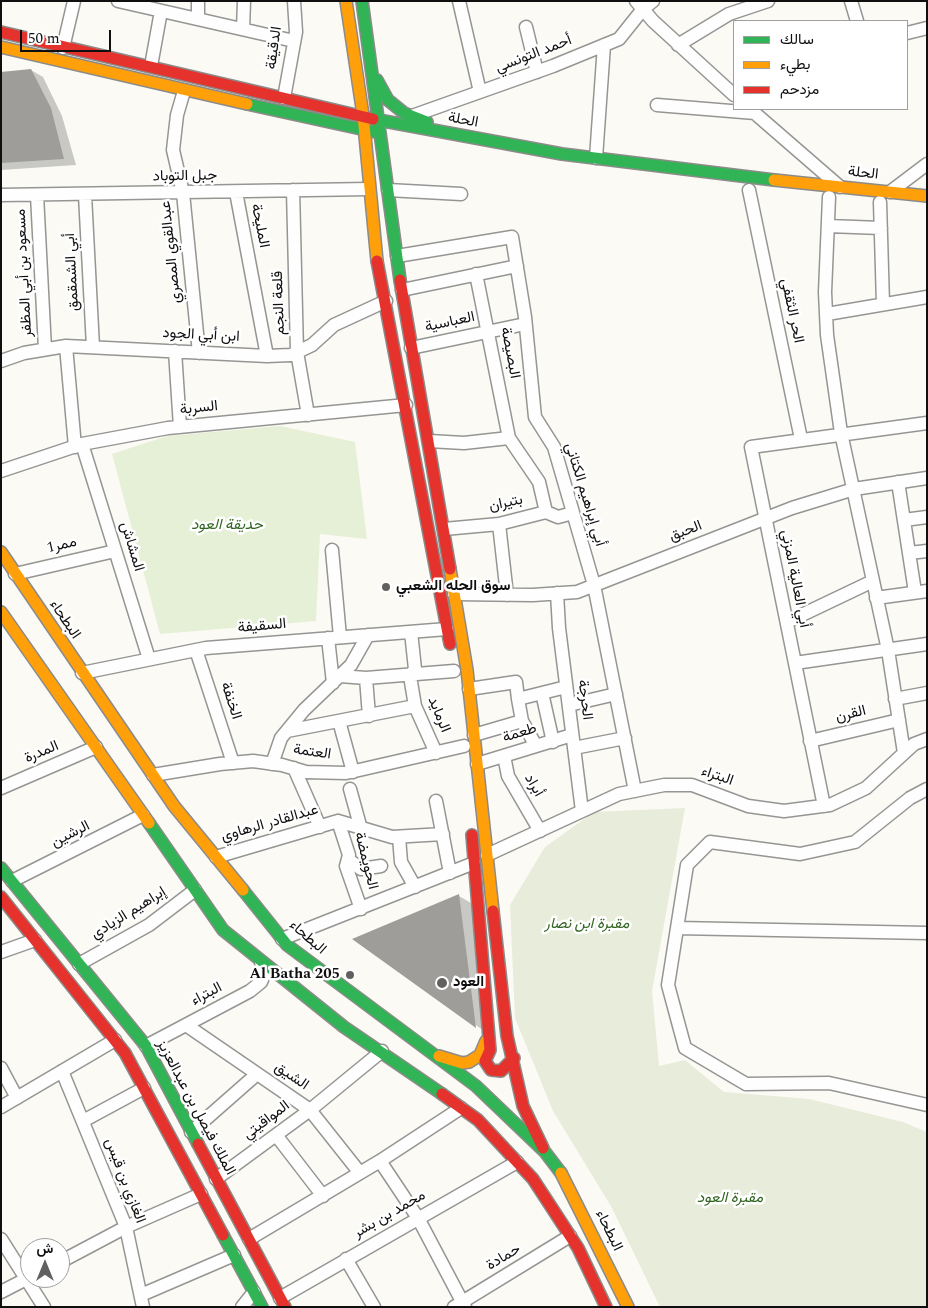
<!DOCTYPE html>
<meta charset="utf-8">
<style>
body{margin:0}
#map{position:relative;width:928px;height:1308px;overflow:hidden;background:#fbfaf5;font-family:Spectral,Vazirmatn,serif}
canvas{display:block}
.frame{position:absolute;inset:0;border:2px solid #0f0f0f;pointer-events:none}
.legend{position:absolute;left:733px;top:20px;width:175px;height:90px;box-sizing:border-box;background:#fff;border:1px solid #9f9f9f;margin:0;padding:6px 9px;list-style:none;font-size:15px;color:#0f0f0f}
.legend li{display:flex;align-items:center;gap:10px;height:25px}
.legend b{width:25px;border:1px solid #9f9f9f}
.north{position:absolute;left:20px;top:1238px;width:50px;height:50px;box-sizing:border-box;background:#fff;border:1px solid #9f9f9f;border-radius:50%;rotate:0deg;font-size:14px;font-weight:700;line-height:20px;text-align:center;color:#0f0f0f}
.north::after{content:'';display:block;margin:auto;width:18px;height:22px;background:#626160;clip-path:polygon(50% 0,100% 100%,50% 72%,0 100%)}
.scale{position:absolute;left:20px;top:30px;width:91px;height:22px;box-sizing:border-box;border:2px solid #0f0f0f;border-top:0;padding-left:6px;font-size:15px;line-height:18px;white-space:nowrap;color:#0f0f0f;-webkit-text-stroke:4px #fff;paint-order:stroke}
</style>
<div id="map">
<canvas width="928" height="1308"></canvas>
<div class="frame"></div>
<ul class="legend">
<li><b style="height:6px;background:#30b455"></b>سالك</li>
<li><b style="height:6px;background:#ff9f0a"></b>بطيء</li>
<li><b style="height:6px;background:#e5322d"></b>مزدحم</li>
</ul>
<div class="north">ش</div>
<div class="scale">50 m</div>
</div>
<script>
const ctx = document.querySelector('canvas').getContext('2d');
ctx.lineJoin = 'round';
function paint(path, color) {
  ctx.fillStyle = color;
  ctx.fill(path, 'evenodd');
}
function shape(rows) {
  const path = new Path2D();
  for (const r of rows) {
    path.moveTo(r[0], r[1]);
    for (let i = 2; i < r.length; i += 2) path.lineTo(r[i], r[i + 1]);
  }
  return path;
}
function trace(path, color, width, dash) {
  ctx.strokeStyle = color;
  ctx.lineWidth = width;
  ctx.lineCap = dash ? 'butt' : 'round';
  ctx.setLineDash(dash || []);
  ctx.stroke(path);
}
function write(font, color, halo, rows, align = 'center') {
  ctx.font = font + ' Spectral,Vazirmatn,serif';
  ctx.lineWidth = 5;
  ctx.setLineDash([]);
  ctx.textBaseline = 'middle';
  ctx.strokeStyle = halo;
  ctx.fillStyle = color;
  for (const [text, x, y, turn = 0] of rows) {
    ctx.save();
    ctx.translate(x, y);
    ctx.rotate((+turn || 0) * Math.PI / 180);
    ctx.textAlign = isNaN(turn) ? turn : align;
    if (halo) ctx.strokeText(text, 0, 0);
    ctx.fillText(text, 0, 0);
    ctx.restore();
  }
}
const green = shape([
 [280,426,355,442,367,539,320,534,316,621,160,634,112,454,167,436]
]);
const cemetery = shape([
 [685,808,652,991,659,1066,685,1060,724,1092,809,1099,903,1122,927,1132,927,1307,660,1307,612,1208,553,1111,515,1018,510,905,545,847,594,812]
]);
const shadow = shape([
 [31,70,43,77,62,116,76,165,1,170,1,73],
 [459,896,471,903,487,1033,355,939]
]);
const building = shape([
 [31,69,51,108,64,159,1,163,1,72],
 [459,894,476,1028,352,939]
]);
const street = shape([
 [118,1,294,41],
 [198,1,198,19],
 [459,1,480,92],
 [636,1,653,21,734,95],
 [851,1,857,21],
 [526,27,537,72],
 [243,29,244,1],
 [907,33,927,28],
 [678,45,729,14,768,1],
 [63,48,74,1],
 [151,66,161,11],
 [184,91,177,115,173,150,183,193,199,353],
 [284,98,296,32,294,1],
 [657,105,755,113],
 [750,109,840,187],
 [412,116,553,66,619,39,643,9,653,1],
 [596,158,604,45],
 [293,190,297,352,308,415],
 [388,190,461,194],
 [749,190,801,439],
 [236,192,267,356],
 [890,192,927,164],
 [1,195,369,189],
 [37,195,45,349],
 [85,195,93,347],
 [829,197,825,292,827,335,841,433,888,650,904,753],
 [880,202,883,304],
 [828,226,881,228],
 [397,256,512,237,525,317,535,417,554,447,594,585,635,791],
 [476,274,509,438,539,482,546,512],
 [402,290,517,266],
 [827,314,927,297],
 [66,346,75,447],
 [411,348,525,324],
 [175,351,180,427],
 [1,361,24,353,66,346,267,356,291,355,312,345,334,325,386,301],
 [429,441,464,443,509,438],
 [82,444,149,659],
 [1,471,82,444,168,428,406,405],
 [898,482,915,592],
 [904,520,927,517],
 [499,524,507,595],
 [444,529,499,524,546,512,558,517,573,513],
 [332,550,340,637],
 [909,553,927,551],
 [15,574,115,551],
 [557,593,559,628,582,811],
 [454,594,533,595,577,592,792,508,854,489,927,478],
 [876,598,927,591],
 [787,622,873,581],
 [411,632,415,669,410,676,415,706,436,753],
 [328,638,333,683],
 [196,650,233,763],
 [795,663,927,644],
 [82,673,206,648,447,629],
 [340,676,366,678,454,671],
 [366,678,369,716],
 [469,689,516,682,518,699,566,687],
 [542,693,553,742],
 [518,699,522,721,536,746],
 [895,699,927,693],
 [569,705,616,694],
 [339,721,353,772],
 [287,731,415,706],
 [474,735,522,721],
 [810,741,899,720],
 [574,748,625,738],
 [504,756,508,776,540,831],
 [272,764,281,738,304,710,351,665,368,635],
 [477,764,572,735],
 [294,768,320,827],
 [153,775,220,764,253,761,282,765,306,772,346,773,464,746],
 [1,788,96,747],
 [350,789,361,829],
 [927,789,910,798,855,842,800,854,710,842,687,865,668,985,685,1048,746,1084,829,1083,927,1105],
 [436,801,450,873],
 [824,806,751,447,927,423],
 [338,821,349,855,346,866,361,909],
 [399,837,401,862,415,887],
 [487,855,619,794,664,785,692,785,748,806,784,811,830,805,866,788,914,744,927,739],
 [216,857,338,821,392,837,443,834],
 [348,859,361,869,381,866],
 [12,881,143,815],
 [677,928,927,933],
 [282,939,474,863],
 [1,952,35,940],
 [79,964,149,925,195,890],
 [186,1025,310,1110,360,1173],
 [146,1046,250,991,261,982,264,975,261,962],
 [1,1068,17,1098],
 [62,1071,126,1227,143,1307],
 [1,1107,115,1040],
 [83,1121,144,1088],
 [191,1132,257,1074],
 [276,1135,323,1196],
 [380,1161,418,1218,465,1307],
 [216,1179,310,1110,382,1051],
 [1,1239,44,1307],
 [249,1239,380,1161,461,1108],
 [346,1259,374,1307],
 [60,1262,126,1227,201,1194],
 [1,1292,30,1277],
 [141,1295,234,1255],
 [280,1298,517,1162],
 [242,1307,254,1292],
 [454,1307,570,1236]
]);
const fast = shape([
 [362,1,400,280],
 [377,80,388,100,404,113,427,122],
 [247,104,375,132],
 [373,119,562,154,774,180],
 [149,823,223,930,344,1027,442,1094],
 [1,868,146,1046,198,1144],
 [243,890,287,945,476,1086,545,1152,561,1173],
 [223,1235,262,1307]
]);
const slow = shape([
 [346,1,363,115,377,261],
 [1,47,247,104],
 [774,180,927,196],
 [1,552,174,806,243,890],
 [450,569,467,670,493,911],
 [1,612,149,823],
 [439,1056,462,1063,469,1062,480,1055,486,1041],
 [561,1173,628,1307]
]);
const jam = shape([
 [1,32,373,119],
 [377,261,450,644],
 [400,280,450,569],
 [472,835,490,1050,485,1061,491,1070,501,1071,514,1058],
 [1,897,125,1053,223,1235],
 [493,911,507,1036,523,1106,543,1148],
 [442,1094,478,1120,533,1179,578,1248,606,1307],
 [198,1144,285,1307]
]);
const markers = [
 [386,587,5,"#626160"],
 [350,975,5,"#626160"],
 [442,983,6,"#626160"]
];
const streetNames = [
 ["الدقيقة",275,48,-82],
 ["أحمد التونسي",534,55,-21],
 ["الحلة",463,121,10],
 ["الحلة",863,174,6],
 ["جبل التوباد",185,177,-1],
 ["المليحة",259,226,79],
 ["عبدالقوي المصري",172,252,-96],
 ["أبي الشمقمق",73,272,-93],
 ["مسعود بن أبي المظفر",25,273,-93],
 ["قلعة النجم",280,303,-92],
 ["الحر الثقفي",791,311,78],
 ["العباسية",450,323,-12],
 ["ابن أبي الجود",201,336,3],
 ["البصيصة",509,353,79],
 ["السربة",199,409,-6],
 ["أبي إبراهيم الكتاني",584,495,73],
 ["بتيران",506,504,-12],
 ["الحبق",686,532,-21],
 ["ممر1",62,546,-13],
 ["المشاش",131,547,73],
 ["أبي العالية المزني",794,579,79],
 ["البطحاء",64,620,56],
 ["السقيفة",262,627,-5],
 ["الحرجة",584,700,83],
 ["الخنفة",230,701,72],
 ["الرمايد",438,715,68],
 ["القرن",851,715,-14],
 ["طعمة",520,734,-17],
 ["المدرة",42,753,-23],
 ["العتمة",312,753,8],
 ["البتراء",717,777,19],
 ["أبراد",533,786,60],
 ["عبدالقادر الرهاوي",270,824,-16],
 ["الرشين",71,835,-27],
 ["الحويمضة",365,861,76],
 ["إبراهيم الزيادي",129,914,-32],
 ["البطحاء",307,938,41],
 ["البتراء",207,995,-28],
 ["الشيق",291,1077,34],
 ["الملك فيصل بن عبدالعزيز",195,1108,62],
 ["المواقيتي",267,1121,-37],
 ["الغازي بن قيس",124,1181,69],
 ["محمد بن بشر",390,1215,-30],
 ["البطحاء",608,1231,64],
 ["حمادة",504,1258,-31]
];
const parkNames = [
 ["حديقة العود",227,526],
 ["مقبرة ابن نصار",587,925],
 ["مقبرة العود",730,1199]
];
const poiNames = [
 ["سوق الحله الشعبي",396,587],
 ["Al Batha 205",340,975,"right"],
 ["العود",453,983]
];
paint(green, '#e6f0d6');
paint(cemetery, '#e8ecda');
paint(shadow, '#0003');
paint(building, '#9f9d9a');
trace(street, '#959593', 15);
trace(fast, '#8c8b89', 14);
trace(slow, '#8c8b89', 14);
trace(jam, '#8c8b89', 14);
trace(street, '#fefefe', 12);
trace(fast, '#30b455', 11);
trace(slow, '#ff9f0a', 11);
trace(jam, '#e5322d', 11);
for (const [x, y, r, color] of markers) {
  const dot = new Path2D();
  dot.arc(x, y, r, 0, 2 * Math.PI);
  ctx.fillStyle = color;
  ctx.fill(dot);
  trace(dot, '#fff', 2);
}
write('15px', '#0f0f0f', '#fff', streetNames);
write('italic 15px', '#326521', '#fff', parkNames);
write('bold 15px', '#0f0f0f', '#fff', poiNames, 'left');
</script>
